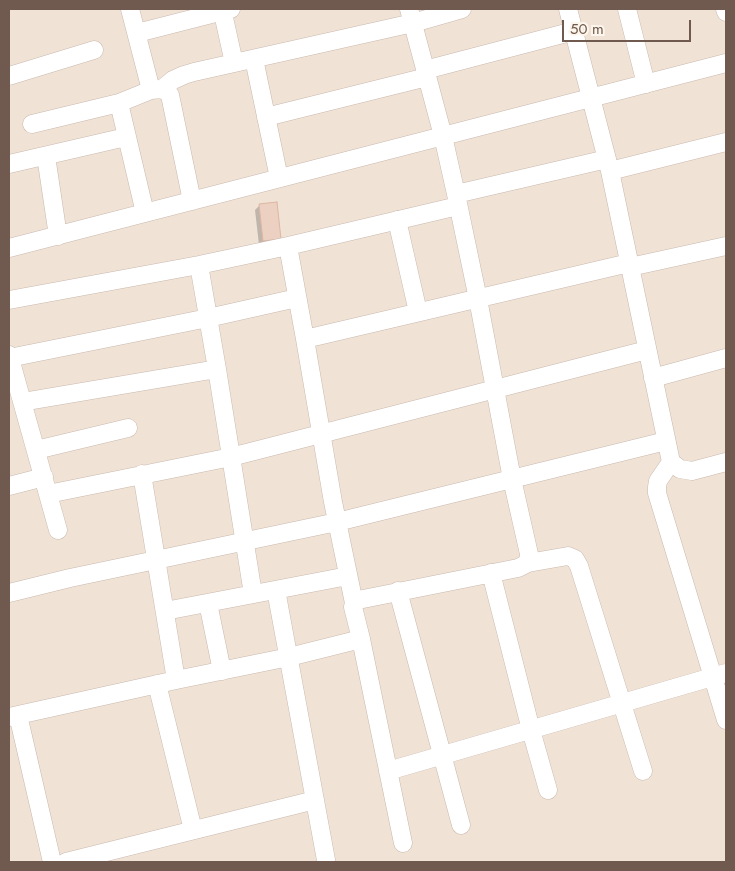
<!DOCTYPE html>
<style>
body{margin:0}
#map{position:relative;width:735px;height:871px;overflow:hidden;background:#faf1e7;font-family:Jost,sans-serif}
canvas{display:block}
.frame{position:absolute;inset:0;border:10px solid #70594e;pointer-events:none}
.scale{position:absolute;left:562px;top:20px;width:129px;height:22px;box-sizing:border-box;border:2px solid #70594e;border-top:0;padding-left:6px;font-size:15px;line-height:18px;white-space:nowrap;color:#70594e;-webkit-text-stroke:4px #fdf6ec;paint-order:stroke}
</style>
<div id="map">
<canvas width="735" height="871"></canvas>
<div class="frame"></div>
<div class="scale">50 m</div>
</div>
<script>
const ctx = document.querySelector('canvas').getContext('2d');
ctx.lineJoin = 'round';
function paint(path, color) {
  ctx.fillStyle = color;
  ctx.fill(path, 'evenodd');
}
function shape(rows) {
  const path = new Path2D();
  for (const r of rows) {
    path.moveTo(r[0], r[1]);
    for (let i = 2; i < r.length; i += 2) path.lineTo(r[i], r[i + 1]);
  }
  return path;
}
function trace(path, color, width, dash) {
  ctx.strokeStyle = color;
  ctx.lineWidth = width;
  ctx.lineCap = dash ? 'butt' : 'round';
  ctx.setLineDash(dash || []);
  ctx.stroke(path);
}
const residential = shape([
 [9,9,726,9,726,862,9,862]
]);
const shadow = shape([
 [260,205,279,239,259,245,255,210]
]);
const building = shape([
 [277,202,281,239,263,241,259,204,277,202]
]);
const minor = shape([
 [130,9,151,90],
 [222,9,234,63],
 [409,9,443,136,456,194,478,299,512,479,529,554,528,563],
 [568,9,610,171,671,462,680,469,692,471,726,462],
 [627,9,646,84],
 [725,9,726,12],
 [137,33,231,9],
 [254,59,279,178],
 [425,70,574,31],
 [9,76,94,50],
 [162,89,173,80,184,75,194,72,413,23,462,9],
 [119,103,145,213],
 [266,117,427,77],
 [32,124,119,103,151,90,162,89,167,92,170,95,192,201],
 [46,156,58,236],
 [9,164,126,137],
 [610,171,726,142],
 [456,194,607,159],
 [397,220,418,312],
 [288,246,305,339,333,502,354,603],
 [9,248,726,63],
 [199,265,217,369,253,594],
 [630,267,726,246],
 [9,300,199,265,288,246,458,206],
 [305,339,629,263],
 [9,355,58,530],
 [9,358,208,318,297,298],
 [653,378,726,358],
 [22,402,217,369],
 [36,450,128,428],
 [671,462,658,481,657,487,657,493,726,720],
 [142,474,176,680],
 [9,486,44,477],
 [48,494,231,457,647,350],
 [491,573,531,730,548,790],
 [276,590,326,860],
 [398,591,461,825],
 [9,593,70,578,337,522,666,441],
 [208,603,222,671],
 [165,611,348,576],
 [157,684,193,830],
 [18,715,52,862],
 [9,717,176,680,289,657,361,639],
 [388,771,726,673],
 [403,843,361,639,353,607,354,603,358,600,518,568,528,563,568,556,575,559,579,566,643,771],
 [66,862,315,800]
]);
paint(residential, '#f0e3d6');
paint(shadow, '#0003');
paint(building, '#ecd0c1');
trace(building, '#ddb7a3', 1);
trace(minor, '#cab9ae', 19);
trace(minor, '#fff', 18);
</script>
